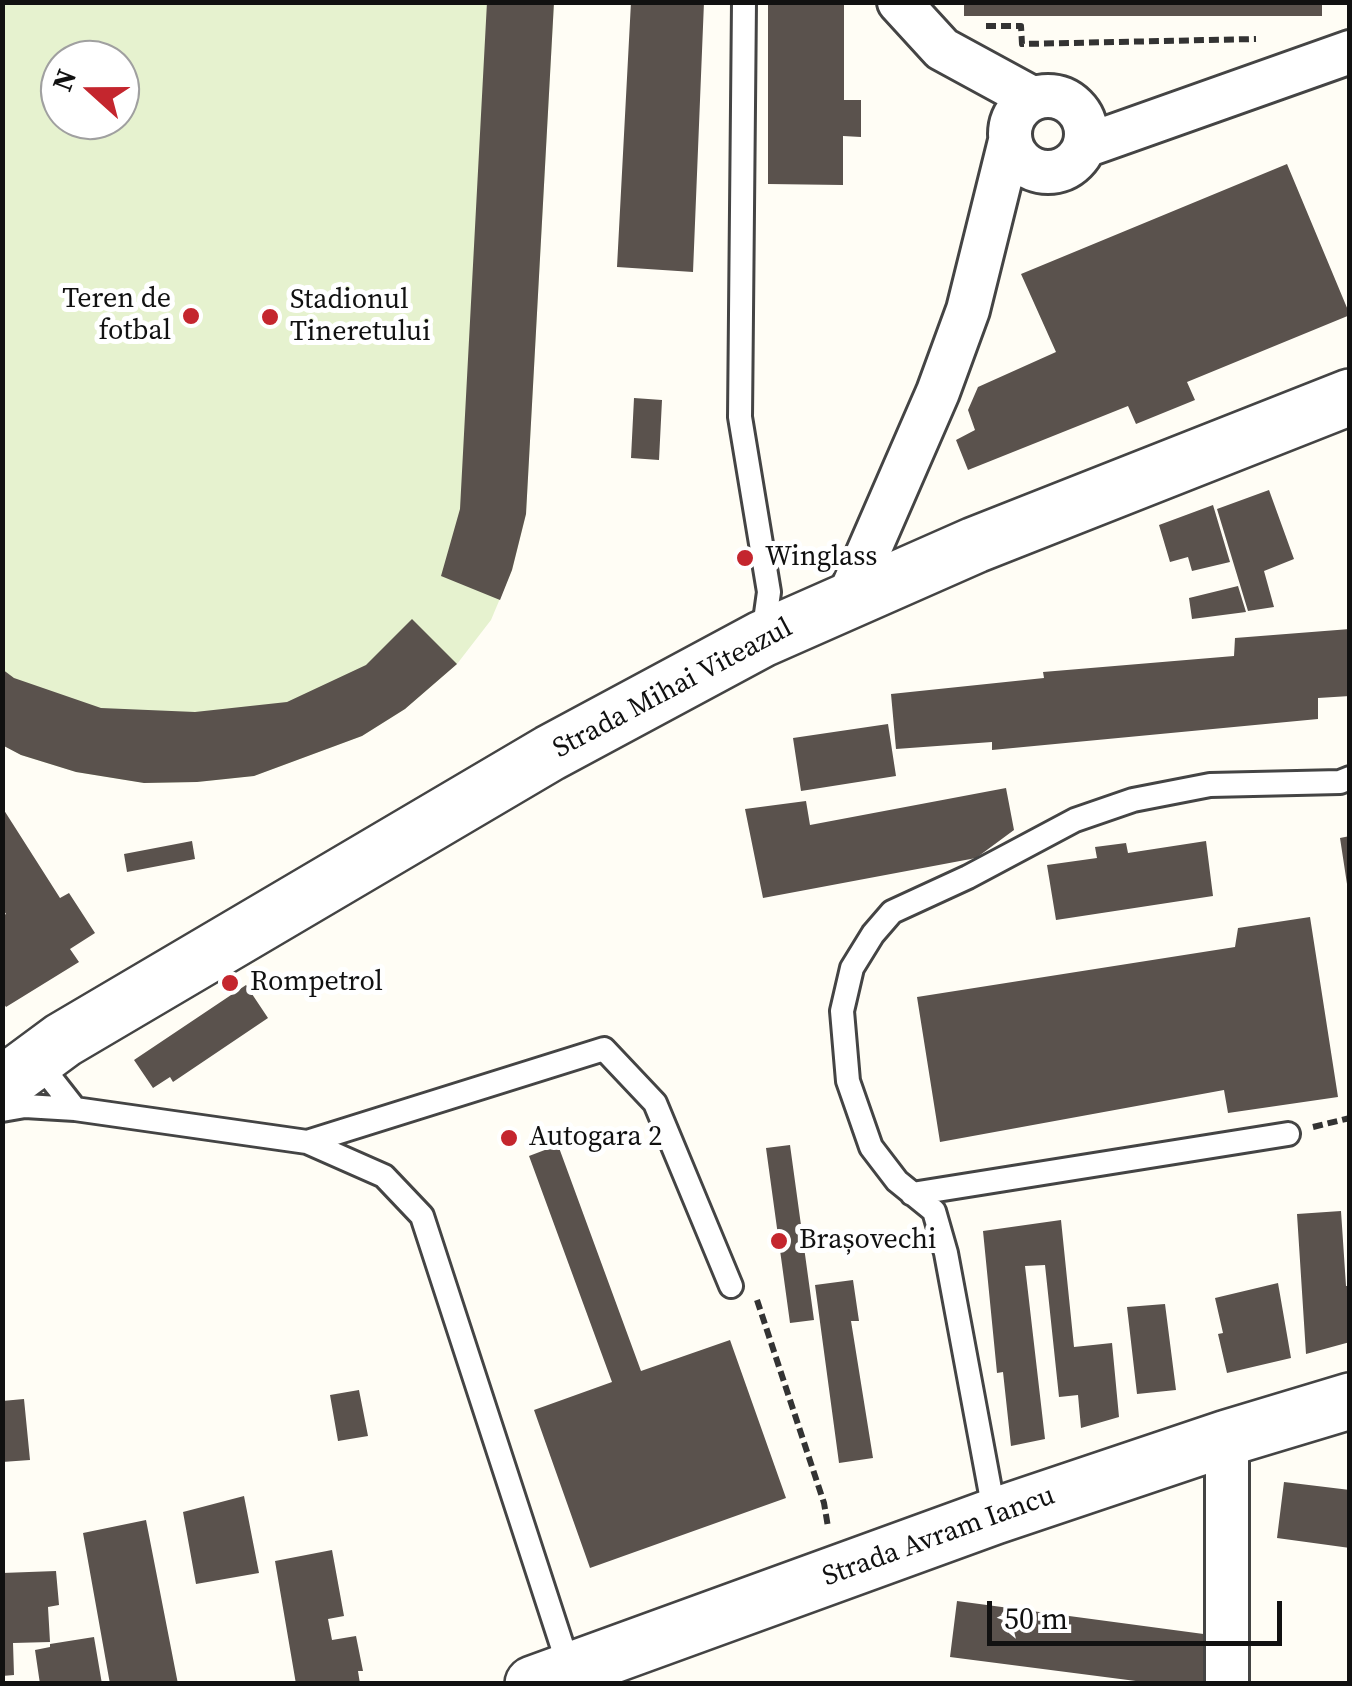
<!DOCTYPE html>
<meta charset="utf-8">
<style>
body{margin:0}
#map{position:relative;width:1352px;height:1686px;overflow:hidden;background:#fffdf5;font-family:"Source Serif 4",serif}
canvas{display:block}
.frame{position:absolute;inset:0;border:5px solid #111;pointer-events:none}
.north{position:absolute;left:40px;top:40px;width:100px;height:100px;box-sizing:border-box;background:#fff;border:2px solid #a0a0a0;border-radius:50%;rotate:291deg;font-size:28px;font-weight:700;line-height:40px;text-align:center;color:#111}
.north::after{content:'';display:block;margin:auto;width:35px;height:45px;background:#c4262e;clip-path:polygon(50% 0,100% 100%,50% 72%,0 100%)}
.scale{position:absolute;left:987px;top:1601px;width:295px;height:45px;box-sizing:border-box;border:5px solid #111;border-top:0;padding-left:12px;font-size:30px;line-height:35px;white-space:nowrap;color:#111;-webkit-text-stroke:8px #fff;paint-order:stroke}
</style>
<div id="map">
<canvas width="1352" height="1686"></canvas>
<div class="frame"></div>
<div class="north">N</div>
<div class="scale">50 m</div>
</div>
<script>
const ctx = document.querySelector('canvas').getContext('2d');
ctx.lineJoin = 'round';
function paint(path, color) {
  ctx.fillStyle = color;
  ctx.fill(path, 'evenodd');
}
function shape(rows) {
  const path = new Path2D();
  for (const r of rows) {
    if (r.length === 3) {
      path.moveTo(r[0] + r[2], r[1]);
      path.arc(r[0], r[1], r[2], 0, 2 * Math.PI);
      continue;
    }
    path.moveTo(r[0], r[1]);
    for (let i = 2; i < r.length; i += 2) path.lineTo(r[i], r[i + 1]);
  }
  return path;
}
function trace(path, color, width, dash) {
  ctx.strokeStyle = color;
  ctx.lineWidth = width;
  ctx.lineCap = dash ? 'butt' : 'round';
  ctx.setLineDash(dash || []);
  ctx.stroke(path);
}
function write(font, color, halo, rows, align = 'center') {
  ctx.font = font + ' "Source Serif 4",serif';
  ctx.lineWidth = 10;
  ctx.setLineDash([]);
  ctx.textBaseline = 'middle';
  ctx.strokeStyle = halo;
  ctx.fillStyle = color;
  for (const [text, x, y, turn = 0] of rows) {
    ctx.save();
    ctx.translate(x, y);
    ctx.rotate((+turn || 0) * Math.PI / 180);
    ctx.textAlign = isNaN(turn) ? turn : align;
    if (halo) ctx.strokeText(text, 0, 0);
    ctx.fillText(text, 0, 0);
    ctx.restore();
  }
}
const pitch = shape([
 [3,3,554,3,526,514,512,570,491,620,457,664,405,709,362,736,254,776,197,782,144,783,76,772,21,755,3,745],
 [60,60,120,60,120,120,60,120]
]);
const building = shape([
 [487,2,554,2,526,514,512,570,500,600,441,576,460,509],
 [631,2,704,2,693,272,617,267],
 [768,2,844,2,844,100,861,100,861,137,843,136,843,185,768,184],
 [964,2,1322,2,1322,16,964,16],
 [1287,164,1350,315,1187,382,1195,400,1136,424,1128,406,968,470,956,440,975,430,968,410,978,387,1056,352,1021,274],
 [634,398,662,400,659,460,631,458],
 [1269,490,1294,559,1264,571,1274,607,1248,611,1217,509],
 [1213,505,1230,562,1192,571,1188,557,1170,562,1159,525],
 [1238,586,1246,612,1192,619,1189,598],
 [412,619,457,664,405,709,362,736,254,776,197,782,144,783,76,772,21,755,2,745,2,669,14,678,101,708,195,712,287,702,366,665],
 [1350,629,1350,696,1318,698,1318,719,992,750,992,742,896,749,891,694,1044,678,1043,672,1234,656,1235,638],
 [888,724,896,776,801,791,793,738],
 [1006,788,1014,830,976,858,763,898,745,809,806,801,810,825],
 [2,807,60,898,69,893,95,933,70,949,79,962,6,1007,2,1001,2,916,6,914,2,908],
 [1350,836,1350,883,1347,884,1340,838],
 [192,841,195,859,127,872,124,854],
 [1206,841,1213,896,1056,920,1047,865,1097,858,1095,847,1126,843,1128,853],
 [1310,917,1338,1097,1228,1113,1224,1090,940,1142,917,997,1235,947,1238,928],
 [246,985,268,1018,173,1082,170,1077,153,1088,134,1060],
 [558,1145,641,1371,730,1340,786,1498,590,1568,534,1410,612,1382,529,1156],
 [790,1145,814,1320,790,1323,766,1148],
 [1341,1211,1346,1286,1350,1286,1350,1342,1306,1354,1297,1214],
 [1061,1220,1074,1347,1112,1343,1119,1417,1081,1428,1078,1395,1059,1397,1045,1265,1025,1266,1045,1439,1011,1446,1003,1372,997,1373,983,1231],
 [853,1280,859,1321,851,1321,873,1458,839,1463,815,1285],
 [1278,1283,1291,1358,1227,1373,1218,1334,1223,1333,1215,1298],
 [1165,1304,1176,1390,1137,1394,1127,1307],
 [359,1390,368,1436,338,1441,330,1395],
 [24,1399,30,1460,2,1462,2,1401],
 [1284,1482,1350,1490,1350,1548,1277,1538],
 [244,1496,259,1573,196,1584,183,1512],
 [146,1520,178,1684,110,1684,83,1533],
 [332,1550,344,1616,328,1619,332,1640,356,1636,363,1671,358,1671,360,1684,296,1684,275,1561],
 [56,1571,59,1605,48,1607,50,1642,13,1643,14,1675,2,1676,2,1573],
 [957,1601,1211,1635,1206,1684,1159,1684,950,1657],
 [94,1637,102,1684,40,1684,35,1650,50,1647,50,1644]
]);
const path = shape([
 [986,26,1021,26,1022,44,1256,39],
 [1313,1127,1350,1118],
 [757,1300,824,1503,828,1527]
]);
const service = shape([
 [744,2,740,417,769,592,763,635],
 [35,1058,75,1109],
 [2,1110,25,1106,75,1109,307,1142,384,1176,422,1216,570,1670],
 [307,1142,604,1049,655,1103,731,1286],
 [912,1194,1288,1134],
 [995,1516,946,1253,934,1211,897,1181,871,1147,848,1081,842,1011,852,968,873,934,892,912,968,877,1075,820,1133,800,1210,785,1340,782,1350,778]
]);
const minor = shape([
 [899,2,942,49,1032,98],
 [1048,134,38],
 [1085,146,1350,52],
 [847,601,938,392,968,310,1010,141],
 [1227,1684,1227,1438]
]);
const tertiary = shape([
 [2,1085,63,1040,550,753,762,639,975,545,1350,397],
 [533,1684,995,1516,1227,1438,1350,1401]
]);
const markers = [
 [191,316,10,"#c4262e"],
 [270,317,10,"#c4262e"],
 [745,558,10,"#c4262e"],
 [230,983,10,"#c4262e"],
 [509,1138,10,"#c4262e"],
 [779,1241,10,"#c4262e"]
];
const poiNames = [
 ["Teren de",171,300,"right"],
 ["fotbal",171,332,"right"],
 ["Stadionul",290,301],
 ["Tineretului",290,333],
 ["Winglass",765,558],
 ["Rompetrol",250,983],
 ["Autogara 2",529,1138],
 ["Brașovechi",799,1241]
];
const streetNames = [
 ["Strada Mihai Viteazul",673,689,-28],
 ["Strada Avram Iancu",939,1537,-20]
];
paint(pitch, '#e6f2cf');
paint(building, '#5a524d');
trace(service, '#444', 28);
trace(minor, '#444', 48);
trace(tertiary, '#444', 60);
trace(path, '#333', 6, [10, 5]);
trace(service, '#fff', 22);
trace(minor, '#fff', 42);
trace(tertiary, '#fff', 55);
for (const [x, y, r, color] of markers) {
  const dot = new Path2D();
  dot.arc(x, y, r, 0, 2 * Math.PI);
  ctx.fillStyle = color;
  ctx.fill(dot);
  trace(dot, '#fff', 4);
}
write('28px', '#111', '#fff', poiNames, 'left');
write('28px', '#111', '#fff', streetNames);
</script>
